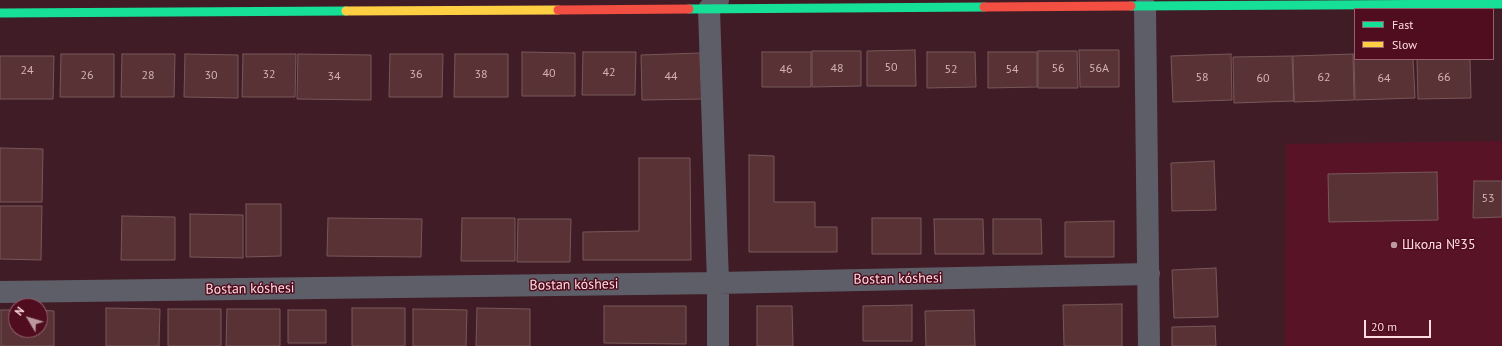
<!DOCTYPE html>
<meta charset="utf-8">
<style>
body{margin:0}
#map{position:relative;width:1502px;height:346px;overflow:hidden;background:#401c26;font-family:"PT Sans",sans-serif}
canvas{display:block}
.legend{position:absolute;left:1354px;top:8px;width:140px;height:52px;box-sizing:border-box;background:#4f0d1f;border:1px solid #95606c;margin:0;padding:5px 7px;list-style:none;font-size:12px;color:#ffdce0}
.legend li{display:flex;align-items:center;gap:8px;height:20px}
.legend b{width:20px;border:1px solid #95606c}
.north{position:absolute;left:8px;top:298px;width:40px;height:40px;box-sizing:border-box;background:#4f0d1f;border:1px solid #95606c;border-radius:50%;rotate:308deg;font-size:11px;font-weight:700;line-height:16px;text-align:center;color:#ffdce0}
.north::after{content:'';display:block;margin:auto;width:14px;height:18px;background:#bc999f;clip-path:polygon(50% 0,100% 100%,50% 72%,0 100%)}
.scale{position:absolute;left:1364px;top:320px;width:67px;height:18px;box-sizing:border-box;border:2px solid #ffdce0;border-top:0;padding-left:5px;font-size:12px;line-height:14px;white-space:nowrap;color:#ffdce0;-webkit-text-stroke:3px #4f0d1f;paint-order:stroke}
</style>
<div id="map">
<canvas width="1502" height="346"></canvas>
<ul class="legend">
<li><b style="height:5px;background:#16e098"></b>Fast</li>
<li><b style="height:5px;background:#ffcf43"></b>Slow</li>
</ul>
<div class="north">N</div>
<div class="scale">20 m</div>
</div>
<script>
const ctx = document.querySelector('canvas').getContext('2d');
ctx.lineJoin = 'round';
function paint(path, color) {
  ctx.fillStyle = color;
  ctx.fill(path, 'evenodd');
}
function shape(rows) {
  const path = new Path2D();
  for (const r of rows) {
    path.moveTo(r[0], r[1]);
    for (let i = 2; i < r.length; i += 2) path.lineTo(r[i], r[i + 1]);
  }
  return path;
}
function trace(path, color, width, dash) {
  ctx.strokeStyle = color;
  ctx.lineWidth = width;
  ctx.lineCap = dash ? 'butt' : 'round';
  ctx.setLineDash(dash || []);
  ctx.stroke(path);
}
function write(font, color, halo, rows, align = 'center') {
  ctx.font = font + ' "PT Sans",sans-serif';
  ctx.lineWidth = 3;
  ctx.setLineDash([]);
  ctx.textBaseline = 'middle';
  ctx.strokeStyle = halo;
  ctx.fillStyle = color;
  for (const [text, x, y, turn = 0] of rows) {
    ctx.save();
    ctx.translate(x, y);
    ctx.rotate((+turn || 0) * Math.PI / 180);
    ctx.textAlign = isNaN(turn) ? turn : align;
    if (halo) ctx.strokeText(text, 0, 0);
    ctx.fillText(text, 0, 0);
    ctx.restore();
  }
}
const built = shape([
 [1502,141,1502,346,1285,346,1286,144]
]);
const building = shape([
 [915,50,916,86,867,86,867,51,915,50],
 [1079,50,1119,50,1119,87,1080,87,1079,50],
 [812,51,861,51,861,86,812,87,812,51],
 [1038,51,1077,51,1078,88,1038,88,1038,51],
 [522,52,575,53,575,96,522,96,522,52],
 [583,52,636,52,635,95,582,95,583,52],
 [762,52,811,52,811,87,762,87,762,52],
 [927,52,975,52,976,87,927,88,927,52],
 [988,52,1037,52,1037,87,988,88,988,52],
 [700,53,702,99,642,100,641,55,700,53],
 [61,54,114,54,114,97,60,97,61,54],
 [122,54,175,54,174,97,121,97,122,54],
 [185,54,238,55,238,98,184,97,185,54],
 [243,54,296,54,295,97,242,97,243,54],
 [298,54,371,55,371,100,297,99,298,54],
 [390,54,443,54,442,97,389,97,390,54],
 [455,54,508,54,508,97,454,97,455,54],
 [1231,54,1232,100,1173,102,1171,56,1231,54],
 [1353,54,1354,100,1294,102,1293,56,1353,54],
 [1354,55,1355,59,1413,59,1415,98,1355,100,1354,55],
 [0,56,54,56,53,99,0,99,0,56],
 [1292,56,1294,101,1234,103,1233,57,1292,56],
 [1417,59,1470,59,1471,98,1418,99,1417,59],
 [0,148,43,149,42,202,0,202,0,148],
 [749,155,774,156,774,202,815,202,815,227,837,227,837,252,749,252,749,155],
 [639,158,690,158,691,260,583,260,583,232,639,231,639,158],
 [1214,161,1216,210,1172,211,1171,163,1214,161],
 [1437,172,1438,220,1329,222,1328,174,1437,172],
 [1474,181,1502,181,1502,217,1473,218,1474,181],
 [246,204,281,204,281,256,246,257,246,204],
 [0,206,42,206,41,260,0,259,0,206],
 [190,214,243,215,243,258,190,257,190,214],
 [122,216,175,217,175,260,121,260,122,216],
 [328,218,422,219,421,257,327,256,328,218],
 [462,218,515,218,515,261,461,261,462,218],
 [872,218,921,218,921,254,872,254,872,218],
 [518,219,571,219,570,262,517,262,518,219],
 [934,219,983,219,984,254,935,254,934,219],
 [993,219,1041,219,1042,254,993,254,993,219],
 [1114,221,1114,257,1065,257,1065,222,1114,221],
 [1216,268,1218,317,1174,318,1172,270,1216,268],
 [1122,304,1122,346,1064,346,1063,305,1122,304],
 [912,305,912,341,863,341,863,306,912,305],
 [604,306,686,306,686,344,604,343,604,306],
 [757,306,792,306,793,346,757,346,757,306],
 [106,308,160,309,159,346,106,346,106,308],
 [352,308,405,308,405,346,352,346,352,308],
 [477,308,530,309,530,346,476,346,477,308],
 [168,309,221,309,221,346,168,346,168,309],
 [227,309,280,309,280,346,226,346,227,309],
 [413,309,467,310,466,346,413,346,413,309],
 [1,310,16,310,16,330,40,330,40,310,54,311,54,346,1,346,1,310],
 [288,310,326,310,326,343,288,343,288,310],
 [974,310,975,346,926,346,925,311,974,310],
 [1215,326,1216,346,1172,346,1172,327,1215,326]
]);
const street = shape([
 [718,0,709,9,718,283,718,346],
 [1145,7,1149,346],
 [0,292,718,283,1149,274]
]);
const fast = shape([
 [1131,6,1502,4],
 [689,9,984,7],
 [0,13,346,11]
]);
const slow = shape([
 [346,11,558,10]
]);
const jam = shape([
 [984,7,1131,6],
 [558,10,689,9]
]);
const markers = [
 [1394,245,4,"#bc999f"]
];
const numberNames = [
 ["50",891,68],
 ["48",837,69],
 ["56",1058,69],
 ["56A",1099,69],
 ["46",786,70],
 ["52",951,70],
 ["54",1012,70],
 ["24",27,71],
 ["42",609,73],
 ["40",549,74],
 ["32",269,75],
 ["36",416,75],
 ["38",481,75],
 ["26",87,76],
 ["28",148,76],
 ["30",211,76],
 ["34",334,77],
 ["44",671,77],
 ["58",1202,78],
 ["62",1324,78],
 ["66",1444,78],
 ["60",1263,79],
 ["64",1384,79],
 ["53",1488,199]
];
const poiNames = [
 ["Школа №35",1402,245]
];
const streetNames = [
 ["Bostan kóshesi",898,279,-1],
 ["Bostan kóshesi",574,285,-1],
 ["Bostan kóshesi",250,289,-1]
];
paint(built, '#591326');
paint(building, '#593235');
trace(building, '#77585a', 1);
trace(street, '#5d5e67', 22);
trace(fast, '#16e098', 9);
trace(slow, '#ffcf43', 9);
trace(jam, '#f24e42', 9);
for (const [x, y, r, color] of markers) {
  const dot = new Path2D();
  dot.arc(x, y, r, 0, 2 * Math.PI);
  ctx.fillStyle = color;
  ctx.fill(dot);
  trace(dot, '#4f0d1f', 1.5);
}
write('12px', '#d6b2b5', null, numberNames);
write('14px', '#ffdce0', '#4f0d1f', poiNames, 'left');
write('14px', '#ffdce0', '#4f0d1f', streetNames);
</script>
